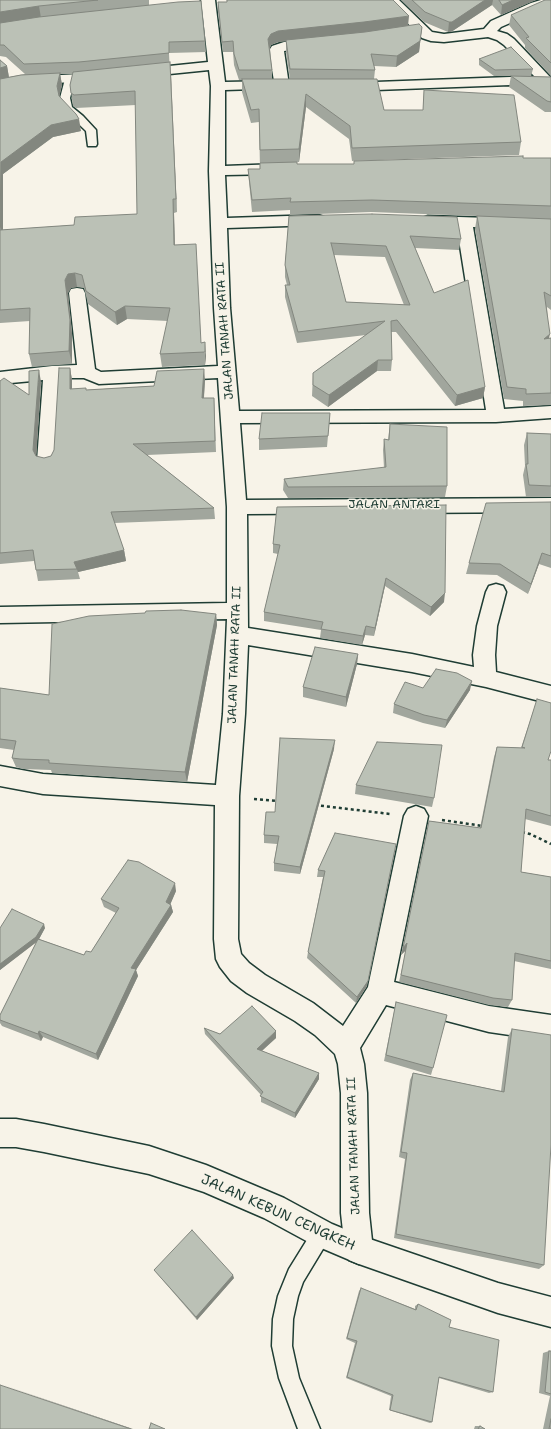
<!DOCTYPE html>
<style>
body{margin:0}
canvas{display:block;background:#f7f3e8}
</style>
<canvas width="551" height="1429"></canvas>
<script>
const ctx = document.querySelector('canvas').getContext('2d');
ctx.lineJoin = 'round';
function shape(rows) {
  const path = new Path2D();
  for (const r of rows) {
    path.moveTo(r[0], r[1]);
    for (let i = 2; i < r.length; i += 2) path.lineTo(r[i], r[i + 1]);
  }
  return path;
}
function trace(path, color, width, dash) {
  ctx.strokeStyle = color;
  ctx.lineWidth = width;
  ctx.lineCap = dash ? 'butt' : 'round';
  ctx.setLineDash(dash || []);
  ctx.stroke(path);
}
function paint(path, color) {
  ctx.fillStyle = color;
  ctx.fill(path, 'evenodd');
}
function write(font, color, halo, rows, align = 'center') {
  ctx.font = font + ' "Shantell Sans",sans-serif';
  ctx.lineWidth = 3;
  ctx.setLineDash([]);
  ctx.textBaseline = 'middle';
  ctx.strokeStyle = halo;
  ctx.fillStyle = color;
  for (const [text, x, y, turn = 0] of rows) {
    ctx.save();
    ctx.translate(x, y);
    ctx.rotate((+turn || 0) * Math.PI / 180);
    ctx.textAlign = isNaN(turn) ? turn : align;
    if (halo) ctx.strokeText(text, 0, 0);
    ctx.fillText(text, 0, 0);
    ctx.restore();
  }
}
const path = shape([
 [254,799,279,801],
 [315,805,390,814],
 [442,820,483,826],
 [522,832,530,834,551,844]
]);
const lane = shape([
 [70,76,75,79,70,98,72,107,83,116,96,130,97,144,96,146,88,146,86,131,62,108,60,98,65,79,70,76],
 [322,1224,329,1227,332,1234,303,1282,298,1296,293,1319,292,1346,299,1378,320,1429,298,1429,279,1378,272,1346,273,1319,278,1296,289,1269,315,1227,322,1224]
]);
const street = shape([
 [201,0,215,0,225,82,274,81,270,57,270,49,272,46,284,42,316,38,321,39,323,42,321,45,316,46,284,51,289,85,287,88,225,90,225,166,278,164,283,166,286,169,283,172,278,174,225,175,227,218,318,215,324,217,326,220,324,223,318,225,227,228,230,308,239,411,486,410,457,227,428,226,422,224,420,221,422,218,428,216,551,220,551,230,473,227,504,409,551,406,551,418,496,422,240,423,246,500,551,498,551,512,247,514,248,628,412,654,474,667,473,655,477,626,486,592,489,586,496,584,503,586,506,592,497,626,495,655,496,672,551,686,551,704,486,687,412,672,248,645,245,714,239,796,238,939,241,954,249,963,265,975,313,1003,343,1026,368,987,404,816,408,809,416,806,424,809,428,816,394,982,489,1006,551,1015,551,1041,489,1032,386,1005,360,1048,364,1064,367,1093,369,1213,373,1250,369,1260,359,1264,349,1260,345,1250,341,1213,341,1093,338,1064,335,1054,315,1035,295,1021,247,993,231,981,220,967,216,959,214,939,215,805,43,794,0,786,0,766,43,774,216,785,223,714,227,619,0,623,0,607,227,603,227,507,218,378,99,384,84,378,60,378,55,461,53,466,46,468,39,466,37,461,43,380,0,384,0,372,52,366,77,365,69,293,71,289,77,288,83,289,85,293,95,369,101,372,218,366,214,308,209,171,211,86,209,70,140,77,135,76,133,73,135,70,140,69,208,62,201,0],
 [385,0,399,0,432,32,444,34,484,29,491,21,531,3,541,0,551,0,551,5,501,27,497,31,507,34,514,39,551,78,551,86,510,85,349,91,344,90,342,87,344,84,349,83,510,77,535,77,504,45,497,40,488,37,444,42,431,41,422,38,385,0],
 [100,73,105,74,107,77,105,80,23,85,0,90,0,82,23,77,100,73]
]);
const secondary = shape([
 [0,1119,16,1119,44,1124,149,1146,206,1165,284,1198,332,1224,361,1236,498,1283,551,1297,551,1327,498,1313,359,1264,312,1244,264,1218,204,1192,149,1174,44,1152,16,1147,0,1147,0,1119]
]);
const wall = shape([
 [0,0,149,0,149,5,205,41,206,52,169,53,177,212,174,213,175,245,201,343,206,356,205,365,162,367,160,354,168,321,127,319,117,325,88,304,84,288,77,287,71,288,68,293,72,333,72,364,32,367,29,354,30,321,0,323,0,60,7,66,9,77,25,74,6,57,0,56],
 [60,74,73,74,70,85,73,106,76,108,136,105,137,214,74,225,3,230,3,174,53,137,81,131,59,97,62,85],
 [401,0,536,0,531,2,501,15,492,5,451,32,448,32,424,22],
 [551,0,551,76,525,48,525,45,509,25,511,15],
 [218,2,422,27,419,52,396,67,374,66,375,70,374,79,384,110,423,110,424,90,521,142,519,155,352,161,349,139,306,107,299,162,297,162,297,164,354,164,354,161,523,158,551,158,551,310,547,307,549,338,551,338,551,405,523,406,523,401,504,399,475,229,477,216,371,212,290,215,290,210,252,212,249,182,248,169,260,169,259,122,251,123,242,92,242,80,239,80,234,65,233,52,223,52,218,12],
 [286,41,286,52,290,79,272,79,272,70,270,48,271,45,278,42],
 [479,59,533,69,531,76,494,76,479,65],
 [511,76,551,77,551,112,545,112,509,87],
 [289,216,461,239,459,250,415,248,434,293,485,387,483,398,455,406,396,332,391,332,392,360,391,371,377,371,328,407,312,396,313,373,366,335,297,343,285,297,285,285,287,285,285,277,285,265],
 [334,255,385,257,404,305,346,302],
 [70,368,72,380,72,389,86,390,154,386,205,380,204,398,214,398,216,452,147,455,214,508,215,519,114,523,124,550,126,561,78,572,80,579,38,581,36,570,34,561,0,564,0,381,29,395,41,382,36,456,44,458,51,456,54,450],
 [330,413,327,447,259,450,259,439],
 [390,424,447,486,445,497,288,498,283,490,284,479,384,468,383,450,384,439,388,440],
 [527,433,551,434,551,497,526,497,523,475,525,466,524,445],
 [551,502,551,568,539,564,528,594,497,575,466,574,469,563],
 [277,507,444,602,430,616,385,586,374,636,365,635,362,645,320,638,321,630,264,621,264,612,278,554,273,553,273,544],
 [216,614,217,625,187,782,52,773,51,770,23,769,16,767,12,758,14,750,0,748,0,688,49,695],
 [358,654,357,664,346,707,303,697,303,687],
 [423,688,470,690,445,728,423,723,393,713,394,704],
 [534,709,548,760,551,760,551,826,525,819,521,872,551,877,551,969,514,961,512,1000,508,1007,489,1005,399,982,406,950,401,955,429,821,480,828,494,757,497,747,521,748],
 [334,749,300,874,274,871,274,863,277,844,264,843,264,835,275,812],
 [356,785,434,798,432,807,355,794],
 [335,833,367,986,356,1003,307,958,308,952,323,877,317,877,318,870],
 [176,891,170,904,171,905,173,912,136,970,138,976,98,1060,43,1037,41,1041,2,1026,0,1023,0,1015,37,941,0,970,0,928,45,928,39,939,84,955,91,952,116,913,104,907,101,899],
 [396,1002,433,1068,431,1075,384,1061],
 [204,1028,220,1034,276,1038,262,1051,319,1073,319,1079,295,1118,261,1102,261,1095,205,1034],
 [512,1029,544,1265,539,1269,394,1238,405,1159,399,1157,410,1080,413,1073,501,1091,508,1037],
 [154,1270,234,1278,197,1320],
 [361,1288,415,1309,415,1306,418,1304,449,1327,493,1392,489,1393,439,1378,432,1422,430,1423,389,1410,391,1396,346,1378,355,1343,346,1339,359,1291],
 [549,1351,551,1351,551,1429,543,1429,550,1396,539,1393,543,1353],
 [475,1426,480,1426,485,1429,474,1429]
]);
const shadedWall = shape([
 [485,0,493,0,492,5,451,32,448,32,449,22],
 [513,0,536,0,531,2,501,15,502,5],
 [39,6,41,18,0,24,0,12],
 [409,16,408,26,364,33,278,42,271,45,269,49,268,39,271,34,278,31],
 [422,27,419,52,396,67,397,56],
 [170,62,171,75,177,212,176,199],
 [7,66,9,78,0,81,0,68],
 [60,73,62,85,59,98,57,86],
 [306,94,306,107,299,162,299,149],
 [79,119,81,131,53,137,3,174,3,239,0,227,1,162,51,125],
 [173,199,174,213,175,259,174,245],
 [75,273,77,287,71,288,68,293,72,333,72,364,69,351,65,280,68,274],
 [125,306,127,319,117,325,115,312],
 [550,334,547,346,544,339],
 [205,342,206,356,205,365],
 [378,360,377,371,328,407,329,395],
 [70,368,72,380,72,400,70,389],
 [204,369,205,380,203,409,202,398],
 [39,370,41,382,36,461,33,450],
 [485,387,483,398,455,406,457,395],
 [124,550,126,561,78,572,74,562],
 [542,553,539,564,528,594,531,584],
 [386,578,385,586,374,636,375,628],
 [445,593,444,602,430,616,431,607],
 [216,614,217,625,187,782,185,772],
 [366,626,365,635,362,645,363,636],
 [358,654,357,664,346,707,346,697],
 [472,681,470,690,445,728,447,720],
 [335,740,334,749,300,874,300,867],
 [396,844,367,986,356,1003,357,997],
 [175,883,176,891,168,910,166,902],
 [171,905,173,912,136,970,138,976,98,1060,96,1054,131,968],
 [44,924,45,928,38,941,0,970,0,964],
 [407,943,406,950,401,955,403,948],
 [39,1031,43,1037,41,1041,38,1034],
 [276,1031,276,1038,257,1055,257,1049],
 [319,1073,319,1079,295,1118,295,1113],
 [233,1275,234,1278,197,1320,196,1317],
 [0,1384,3,1385,133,1429,131,1429]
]);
const building = shape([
 [0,0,98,0,39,6,0,12,0,0],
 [227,0,393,0,409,16,364,22,278,31,271,34,268,39,272,70,239,70,234,54,233,41,222,42,218,2,227,2,227,0],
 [412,0,485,0,452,22,449,22,425,12,412,0],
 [499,0,513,0,502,5,499,0],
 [545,0,551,0,551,63,526,38,529,37,511,15,545,0],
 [201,1,205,41,169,42,169,53,79,62,24,64,4,45,0,45,0,23,39,17,178,2,201,1],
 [419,24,422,27,420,41,397,56,371,54,375,70,290,69,286,40,365,32,419,24],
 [511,47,533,69,495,70,479,59,511,47],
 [0,60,7,66,0,68,0,60],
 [170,62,176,199,173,199,174,245,196,244,201,343,205,342,205,352,160,354,170,308,125,306,115,312,86,291,82,275,75,273,68,274,65,280,70,320,69,351,29,354,30,308,0,310,0,230,74,225,75,217,137,214,135,91,74,95,71,93,70,85,73,72,170,62],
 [60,73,57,86,59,96,76,114,79,119,51,125,1,162,0,227,0,79,21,75,60,73],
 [511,76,551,77,551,102,547,101,511,76],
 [242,79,377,79,384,110,423,110,424,90,514,95,521,142,352,148,350,126,306,94,299,149,260,150,259,109,251,110,242,79],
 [523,156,523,158,551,158,551,206,372,200,290,202,291,198,252,200,248,169,260,169,260,163,297,162,297,164,354,164,354,161,523,156],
 [372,214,457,217,461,239,410,236,434,293,468,280,485,387,457,395,397,320,391,321,392,360,378,360,329,395,313,385,313,373,385,321,298,332,285,285,290,285,285,265,289,216,372,214],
 [331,243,386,246,410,305,346,302,331,243],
 [477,216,551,219,551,296,544,292,550,334,544,339,551,338,551,393,526,394,526,389,507,387,477,216],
 [59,368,70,368,70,389,86,388,86,390,154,386,157,371,204,369,202,398,214,398,215,441,133,444,214,508,111,512,124,550,74,562,77,569,36,570,33,550,0,553,0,381,4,378,29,395,29,371,39,370,33,450,36,456,44,458,51,456,54,450,59,368],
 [262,413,330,413,328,436,259,439,262,413],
 [390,424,447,427,447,486,288,487,284,479,386,467,384,439,389,440,390,424],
 [527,433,551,434,551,486,529,485,526,464,528,464,527,433],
 [551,502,551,556,542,553,531,584,500,564,469,563,486,503,551,502],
 [446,505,445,593,431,607,386,578,375,628,366,626,363,636,321,629,323,622,264,612,280,545,273,544,277,507,446,505],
 [181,610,216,614,185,772,49,763,49,760,20,759,12,758,16,741,0,739,0,688,49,695,52,624,89,616,145,613,146,611,181,610],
 [315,647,358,654,346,697,303,687,315,647],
 [436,669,457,673,472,681,447,720,424,715,394,704,405,682,423,688,436,669],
 [537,699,551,703,551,751,548,760,551,760,551,816,526,809,521,872,551,877,551,961,515,953,512,1000,493,998,401,975,407,943,403,948,429,821,481,828,497,747,525,748,522,747,537,699],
 [280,738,335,740,300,867,274,863,279,836,264,835,266,812,275,812,280,738],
 [377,742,442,745,434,798,356,785,377,742],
 [335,833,396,844,368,981,357,997,308,952,325,871,318,870,335,833],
 [128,860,139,862,175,883,166,902,171,905,131,968,136,969,96,1054,39,1031,38,1034,0,1020,0,1015,38,939,84,955,86,951,91,952,119,908,101,899,128,860],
 [12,909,44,924,36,937,0,964,0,928,12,909],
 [396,1002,447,1015,433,1068,386,1055,396,1002],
 [252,1006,276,1031,257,1049,319,1073,295,1113,260,1096,263,1092,204,1028,220,1034,252,1006],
 [512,1029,551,1035,551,1145,544,1265,396,1234,407,1153,401,1152,413,1073,504,1092,512,1029],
 [192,1230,233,1275,196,1317,154,1270,192,1230],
 [361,1288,416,1310,418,1304,451,1320,449,1327,499,1340,493,1392,439,1377,432,1422,390,1410,393,1395,347,1377,357,1341,347,1338,361,1288],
 [549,1351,551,1351,551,1394,545,1392,549,1351],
 [0,1385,131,1429,0,1429,0,1385],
 [551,1419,551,1429,549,1429,551,1419],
 [151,1423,165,1429,149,1429,151,1423],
 [480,1426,485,1429,478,1429,480,1426]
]);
const streetNames = [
 ["JALAN TANAH RATA II",225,331,-94],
 ["JALAN ANTARI",394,505],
 ["JALAN TANAH RATA II",235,655,-88],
 ["JALAN TANAH RATA II",354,1146,-92]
];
const nearStreetnames = [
 ["JALAN KEBUN CENGKEH",278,1213,24]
];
trace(lane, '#1f3d34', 3);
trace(street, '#1f3d34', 3);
trace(secondary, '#1f3d34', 3);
trace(path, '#1f3d34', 2.5, [3, 3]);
paint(lane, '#f7f3e8');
paint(street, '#f7f3e8');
paint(secondary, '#f7f3e8');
paint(wall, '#a1a69d');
paint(shadedWall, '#83877f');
paint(building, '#bbc1b6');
trace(building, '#83877f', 1);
write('12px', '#1f3d34', '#f7f3e8', streetNames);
write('14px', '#1f3d34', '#f7f3e8', nearStreetnames);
</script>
